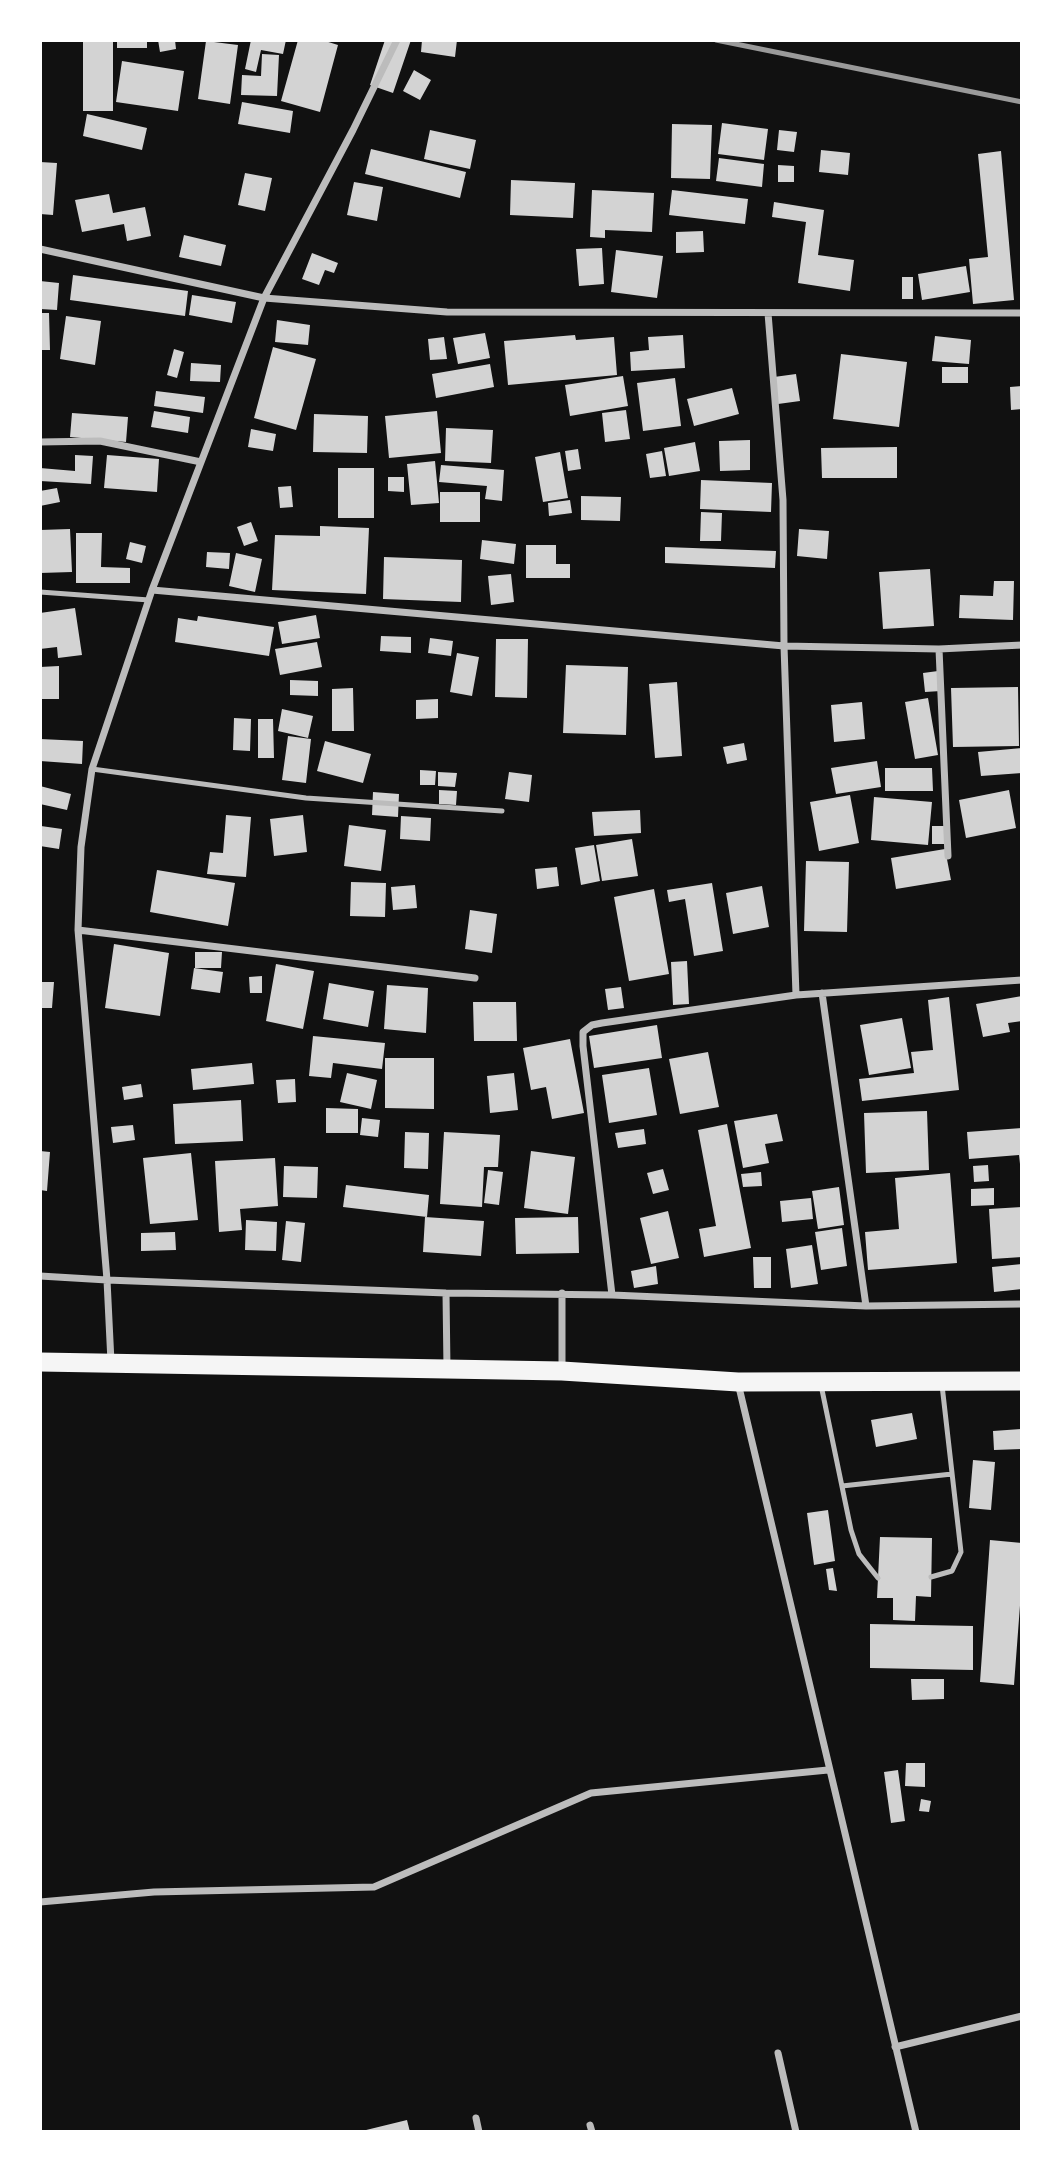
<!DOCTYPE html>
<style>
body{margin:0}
#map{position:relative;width:1062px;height:2172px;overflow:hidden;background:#111;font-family:"PT Sans Narrow",sans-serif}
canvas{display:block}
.frame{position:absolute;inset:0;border:42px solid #fff;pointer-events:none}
</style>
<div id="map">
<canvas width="1062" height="2172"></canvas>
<div class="frame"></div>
</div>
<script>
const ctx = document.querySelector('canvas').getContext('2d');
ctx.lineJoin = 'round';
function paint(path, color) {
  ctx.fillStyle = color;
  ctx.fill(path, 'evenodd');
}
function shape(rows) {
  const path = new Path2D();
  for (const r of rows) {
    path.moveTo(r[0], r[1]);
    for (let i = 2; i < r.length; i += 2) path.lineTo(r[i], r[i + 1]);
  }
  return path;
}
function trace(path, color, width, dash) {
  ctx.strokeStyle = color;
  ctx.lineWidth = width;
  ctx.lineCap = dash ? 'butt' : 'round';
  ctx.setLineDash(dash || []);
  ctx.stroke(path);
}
const building = shape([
 [83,40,113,40,113,111,83,111],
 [117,40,147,40,147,48,117,48],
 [158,40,175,40,176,49,160,52],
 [251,40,286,40,283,54,261,50,256,72,245,69],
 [298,40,322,40,338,45,320,112,281,101],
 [385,40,411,40,393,93,370,85],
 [422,40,457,40,455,57,421,52],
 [206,41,238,45,230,104,198,99],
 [262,54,279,55,277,96,241,95,242,75,261,76],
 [122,61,184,71,178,111,116,102],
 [414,70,431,80,420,100,403,91],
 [242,102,293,111,290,133,238,124],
 [87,114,147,128,142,150,83,136],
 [722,123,768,129,764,160,718,154],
 [672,124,712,125,710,179,671,178],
 [430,130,476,140,470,169,424,159],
 [779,130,797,132,794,152,777,150],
 [371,149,466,172,460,198,365,174],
 [821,150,850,153,848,175,819,172],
 [1001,151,1014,300,973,304,969,259,988,257,978,154],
 [719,158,764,164,762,187,716,181],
 [40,162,57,163,53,215,40,214],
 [778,165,794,166,794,182,778,182],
 [245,173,272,178,265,211,238,205],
 [511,180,575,183,573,218,510,215],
 [354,182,383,187,377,221,347,215],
 [592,190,654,193,652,232,605,230,605,238,590,237],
 [672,190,748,199,745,224,669,215],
 [109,194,113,213,145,207,151,236,127,241,124,224,82,232,75,200],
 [774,202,824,210,818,255,854,260,850,291,798,283,806,222,772,217],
 [703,231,704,252,676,253,676,232],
 [184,235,226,245,221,266,179,257],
 [602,248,604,284,579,286,576,249],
 [616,250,663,256,657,298,611,292],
 [312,253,338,263,334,273,325,270,319,285,302,279],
 [966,266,970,292,922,300,918,274],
 [73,275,188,291,185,316,70,300],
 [902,277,913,277,913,299,902,299],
 [40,281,59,283,57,310,40,309],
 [192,295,236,302,232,323,189,315],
 [40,313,49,313,50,350,40,350],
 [66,316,101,321,95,365,60,359],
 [277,320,310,325,308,345,275,342],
 [485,333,490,358,458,364,453,338],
 [575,335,576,340,614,337,617,375,508,385,504,341],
 [683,335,685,368,631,371,630,352,649,350,648,337],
 [935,336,971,340,969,364,932,361],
 [444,337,447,359,430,360,428,339],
 [273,347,316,359,296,430,254,418],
 [174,349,184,352,177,378,167,375],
 [841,354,907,362,899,427,833,419],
 [191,363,221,365,220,382,190,381],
 [490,364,494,387,436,398,432,374],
 [942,367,968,367,968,383,942,383],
 [796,374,800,401,778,404,774,377],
 [623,376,628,406,570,416,565,385],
 [675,378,681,426,643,431,637,383],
 [1022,386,1022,409,1011,410,1010,387],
 [732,388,739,414,694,426,687,399],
 [156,391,205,397,203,413,154,406],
 [626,410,630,439,605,442,602,413],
 [154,411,190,417,188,433,151,427],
 [437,411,441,453,389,458,385,416],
 [72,413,128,417,126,442,70,437],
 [314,414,368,416,367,453,313,452],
 [446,428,493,430,491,463,445,461],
 [251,429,276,434,273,451,248,447],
 [750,440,750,470,720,471,719,441],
 [695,442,700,471,669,476,664,448],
 [897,447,897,478,822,478,821,448],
 [578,449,581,469,568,471,565,451],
 [662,451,666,476,650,478,646,454],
 [560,452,568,498,543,502,535,457],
 [75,455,93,456,91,484,40,481,40,468,75,471],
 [107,455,159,459,157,492,104,488],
 [435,461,439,503,411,505,407,464],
 [441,465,504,470,502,501,485,499,487,486,439,482],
 [338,468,374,468,374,518,338,518],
 [388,477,404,477,404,492,388,491],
 [701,480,772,483,771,512,700,509],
 [291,486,293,507,280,508,278,487],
 [57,488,60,502,40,506,40,491],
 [440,492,480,492,480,522,440,522],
 [581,496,621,497,620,521,581,520],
 [570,500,572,513,549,516,548,503],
 [701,512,722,513,721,541,700,541],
 [251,522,258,541,244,546,237,527],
 [320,526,369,528,366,594,272,590,275,535,320,536],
 [70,529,72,572,40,573,40,530],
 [799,529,829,531,827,559,797,556],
 [76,533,102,533,101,567,130,568,130,583,76,583],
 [482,540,516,544,514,564,480,559],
 [130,542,146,546,142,563,126,559],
 [526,545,556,545,556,564,570,564,570,578,526,578],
 [665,547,776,551,775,568,665,563],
 [207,552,230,553,229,569,206,567],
 [236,553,262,559,255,592,229,586],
 [384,557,462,560,461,602,383,599],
 [930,569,934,626,883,629,879,572],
 [511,574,514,602,491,605,488,576],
 [994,581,1014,581,1013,620,959,618,960,595,993,596],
 [75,608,82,655,58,658,57,647,40,649,40,613],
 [316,615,320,638,282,644,278,622],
 [198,616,274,627,269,656,175,642,178,618,197,621],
 [381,636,411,637,411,653,380,651],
 [430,638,453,641,451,656,428,653],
 [496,639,528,639,527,698,495,697],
 [317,642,322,667,280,675,275,649],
 [457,653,479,657,472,696,450,692],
 [566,665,628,667,626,735,563,733],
 [59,666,59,699,40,699,40,667],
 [938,671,941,691,925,692,923,673],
 [290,680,318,681,318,696,290,695],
 [677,682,682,756,655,758,649,684],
 [1018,687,1019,746,953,747,951,688],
 [353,688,354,731,332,731,332,689],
 [928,698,938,755,915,759,905,702],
 [438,699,438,718,416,719,416,700],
 [862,702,865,739,834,742,831,705],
 [282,709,313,716,308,738,278,731],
 [234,718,251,719,250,751,233,750],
 [258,719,273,719,274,758,258,758],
 [288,736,311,739,306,783,282,780],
 [40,739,83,741,82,764,40,761],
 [325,741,371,754,363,783,317,771],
 [744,743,747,760,727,764,723,747],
 [1022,748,1022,773,981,776,978,752],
 [877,761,881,787,836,794,831,768],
 [885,768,932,768,933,791,885,791],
 [420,770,436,771,435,785,420,785],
 [438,772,457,773,455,787,438,786],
 [509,772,532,775,529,802,505,799],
 [40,786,71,794,67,810,40,804],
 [439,790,457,791,456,805,439,804],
 [1009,790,1016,828,966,838,959,800],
 [373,792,399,794,398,817,372,815],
 [850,795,859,843,819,851,810,802],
 [874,797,932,802,928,845,871,840],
 [640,810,641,833,594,836,592,812],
 [226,815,251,817,246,877,207,874,210,852,223,853],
 [303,815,307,852,274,856,270,819],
 [401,816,431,818,430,841,400,839],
 [349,825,386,830,381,871,344,866],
 [41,826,62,829,59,849,40,846],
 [932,826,949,826,948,844,932,844],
 [632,839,638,876,602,881,596,845],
 [594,845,600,881,581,885,575,848],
 [945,849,951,880,896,889,891,858],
 [806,861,849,862,847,932,804,931],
 [557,867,559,886,537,889,535,869],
 [157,870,235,883,228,926,150,912],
 [351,882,386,883,385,917,350,916],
 [712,883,723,951,694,956,685,899,669,902,667,890],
 [415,885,417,908,393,910,391,887],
 [762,886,769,927,733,934,726,893],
 [654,889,669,974,629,981,614,897],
 [470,910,497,914,492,953,465,949],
 [114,944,169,953,160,1016,105,1008],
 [195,952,222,952,221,968,195,968],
 [687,961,689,1004,673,1005,671,962],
 [276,964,314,971,303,1029,266,1021],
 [194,968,223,972,220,993,191,989],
 [262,976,262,993,250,993,249,977],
 [40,982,54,982,52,1008,40,1008],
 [329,983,374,991,368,1027,323,1019],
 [387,985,428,988,426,1033,384,1029],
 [621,987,624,1008,608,1010,605,989],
 [1022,996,1022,1021,1008,1023,1010,1032,983,1037,976,1004],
 [949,997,959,1090,862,1101,859,1079,914,1073,911,1052,933,1050,928,1000],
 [473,1002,516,1002,517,1041,474,1041],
 [902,1018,911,1068,869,1075,860,1025],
 [657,1025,662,1058,594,1068,589,1036],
 [313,1036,385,1043,382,1069,333,1063,331,1078,309,1076],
 [570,1039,584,1113,552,1119,546,1087,531,1090,523,1048],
 [708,1052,719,1107,680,1114,669,1059],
 [385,1058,434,1058,434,1109,385,1108],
 [252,1063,254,1084,193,1090,191,1069],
 [649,1068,657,1115,609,1123,602,1075],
 [347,1073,377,1080,371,1109,340,1102],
 [514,1073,518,1110,490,1113,487,1076],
 [295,1079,296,1102,278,1103,276,1080],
 [141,1084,143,1097,124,1100,122,1087],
 [241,1100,243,1141,175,1144,173,1104],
 [326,1108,358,1109,358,1133,326,1133],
 [927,1111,929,1170,866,1173,864,1113],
 [777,1114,783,1141,765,1144,769,1163,743,1168,734,1121],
 [362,1118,380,1120,378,1137,360,1135],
 [727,1124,751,1248,704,1257,699,1229,716,1226,698,1130],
 [133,1125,135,1140,113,1143,111,1127],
 [1022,1128,1022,1164,1020,1164,1019,1155,969,1159,967,1132],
 [644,1129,646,1144,618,1148,615,1133],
 [405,1132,429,1133,428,1169,404,1168],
 [444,1132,500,1135,498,1167,484,1167,482,1207,440,1204],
 [40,1151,50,1152,47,1191,40,1190],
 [531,1151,575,1157,568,1214,524,1208],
 [191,1153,198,1220,150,1224,143,1158],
 [275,1158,278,1206,240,1209,242,1230,219,1232,215,1161],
 [988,1165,989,1181,974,1182,973,1166],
 [284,1166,318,1167,317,1198,283,1197],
 [663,1169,669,1190,653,1194,647,1173],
 [488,1170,503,1172,499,1205,484,1203],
 [761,1172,762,1186,743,1187,741,1174],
 [950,1173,957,1263,868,1270,865,1232,899,1229,895,1178],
 [346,1185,429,1195,427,1217,343,1207],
 [839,1187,844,1225,818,1229,812,1191],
 [994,1188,994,1205,971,1206,971,1189],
 [811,1198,813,1219,782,1222,780,1201],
 [1022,1207,1022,1257,992,1259,989,1209],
 [668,1211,679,1258,651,1264,640,1218],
 [425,1217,484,1221,481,1256,423,1252],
 [578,1217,579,1253,516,1254,515,1218],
 [246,1220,277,1222,276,1251,245,1250],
 [286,1221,305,1223,301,1262,282,1260],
 [842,1228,847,1266,821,1270,815,1232],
 [175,1232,176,1250,141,1251,141,1233],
 [812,1245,818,1284,791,1288,786,1249],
 [753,1257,771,1257,771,1288,754,1288],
 [1022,1264,1022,1289,994,1292,992,1267],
 [656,1266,658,1284,634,1288,631,1271],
 [912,1413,917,1439,876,1447,871,1420],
 [1021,1429,1022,1449,994,1450,993,1431],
 [973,1460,995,1462,991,1510,969,1508],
 [828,1510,835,1561,814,1565,807,1513],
 [880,1537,932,1538,931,1597,916,1596,915,1621,893,1620,893,1598,877,1598],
 [990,1540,1022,1543,1022,1579,1014,1685,980,1682],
 [833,1568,837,1591,829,1590,826,1569],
 [870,1624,973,1626,973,1670,870,1668],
 [911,1679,944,1679,944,1699,912,1700],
 [906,1763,925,1763,925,1787,905,1786],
 [898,1770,905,1821,891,1823,884,1772],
 [921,1799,931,1801,929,1812,919,1811],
 [407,2120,410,2132,363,2132,362,2131]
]);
const service = shape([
 [40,592,149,600],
 [92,769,306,798,502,811],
 [821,1385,851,1530,859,1554,878,1578],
 [842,1486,952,1474],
 [931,1577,952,1571,961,1552,942,1385]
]);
const minor = shape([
 [40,249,264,298,447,312,1022,313],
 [768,313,783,500,784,646,796,995],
 [40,442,100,441,201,462],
 [152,590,784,646,939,649,1022,645],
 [939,649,948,856],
 [78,930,475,978],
 [1022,980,796,995,602,1023,592,1025,583,1032,583,1046,612,1295,866,1306,1022,1304],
 [822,993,866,1306],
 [40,1276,107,1280,446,1293,612,1295],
 [446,1293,447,1369],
 [111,1362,107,1280,78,930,81,847,92,769,152,590,264,298,353,130,397,40],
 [562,1369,562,1293],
 [738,1383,916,2132],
 [40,1902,154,1892,374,1887,591,1793,828,1770],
 [895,2047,1022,2016],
 [778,2053,796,2132],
 [476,2118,479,2132],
 [590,2125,592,2132]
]);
const trunk = shape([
 [40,1362,562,1371,738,1382,1022,1381]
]);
const rail = shape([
 [716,40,1022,102]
]);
paint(building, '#d3d3d3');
trace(service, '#bcbcbc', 5);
trace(minor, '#bcbcbc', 7);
trace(trunk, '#f5f5f5', 19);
trace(rail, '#9a9a9a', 5);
</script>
